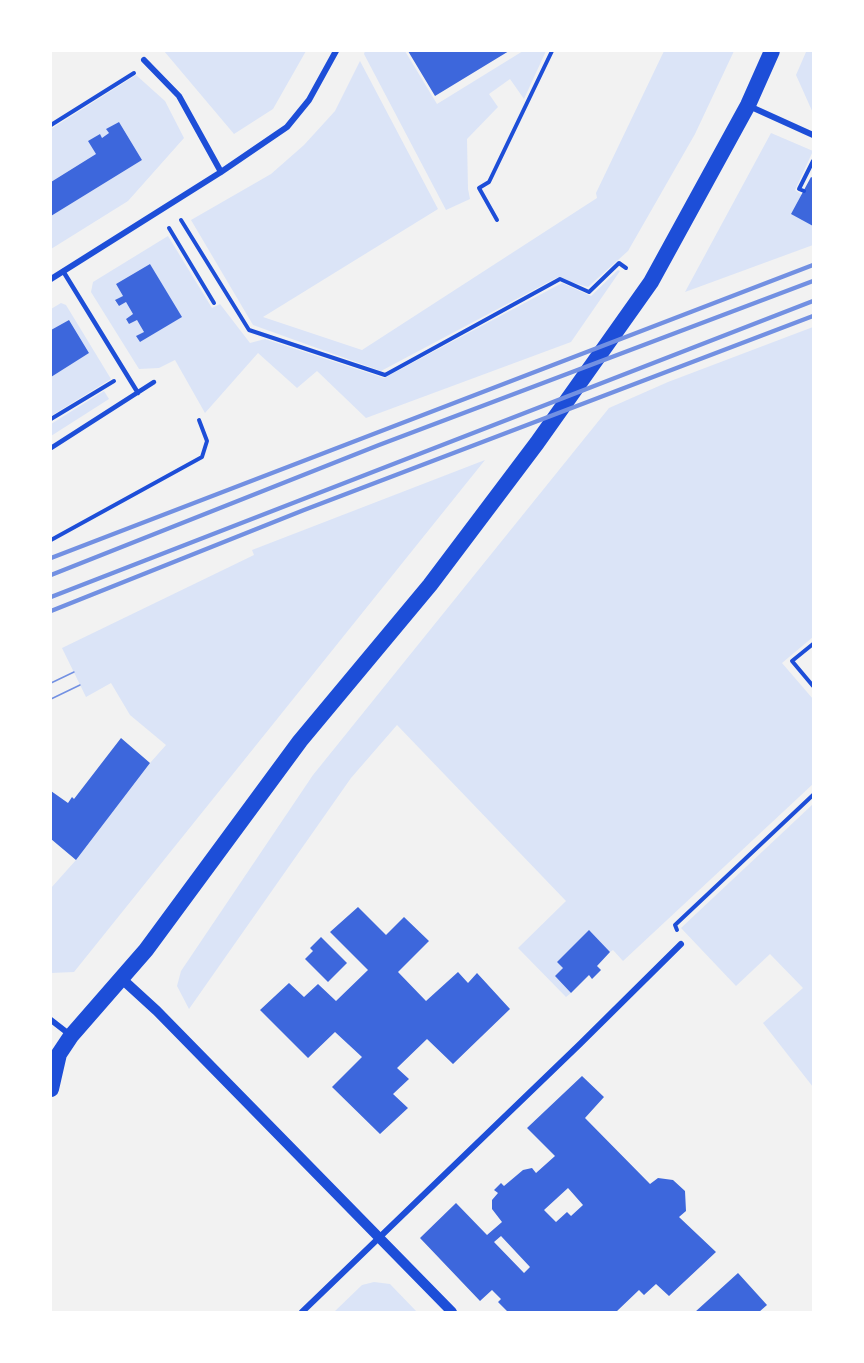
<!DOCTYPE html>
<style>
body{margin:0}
#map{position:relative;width:864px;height:1363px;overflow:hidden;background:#f2f2f2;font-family:Arial,sans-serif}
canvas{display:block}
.frame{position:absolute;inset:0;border:52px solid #fff;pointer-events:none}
</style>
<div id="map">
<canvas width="864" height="1363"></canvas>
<div class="frame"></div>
</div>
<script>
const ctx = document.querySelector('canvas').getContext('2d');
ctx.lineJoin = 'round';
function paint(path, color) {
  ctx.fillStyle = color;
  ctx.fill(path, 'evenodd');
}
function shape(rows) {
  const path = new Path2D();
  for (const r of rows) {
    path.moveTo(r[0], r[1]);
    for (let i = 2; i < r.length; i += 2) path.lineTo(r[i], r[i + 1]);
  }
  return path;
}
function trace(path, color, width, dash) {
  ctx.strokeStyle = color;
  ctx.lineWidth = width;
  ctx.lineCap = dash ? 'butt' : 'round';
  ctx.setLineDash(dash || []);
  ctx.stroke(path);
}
const green = shape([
 [164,51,306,51,273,109,234,134],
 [365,51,405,51,437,104,523,51,546,51,524,99,510,79,489,94,498,107,467,139,468,189,470,199,446,210,364,54],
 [664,51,734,51,695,134,628,251,588,287,556,278,381,371,253,325,191,220,271,174,304,145,335,111,360,61,438,209,263,317,362,350,597,198,596,193],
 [813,51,813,113,796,75,806,52],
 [136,75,165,101,184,138,128,201,51,249,51,216,142,160,119,122,107,129,109,133,102,138,100,134,89,141,96,154,51,182,51,129],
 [771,133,813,151,795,190,802,195,813,226,813,245,685,292],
 [168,236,212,308,220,304,250,343,265,339,384,378,562,283,591,296,618,270,620,271,571,342,366,418,317,371,297,388,258,353,205,413,175,360,159,368,139,369,91,292,93,282],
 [150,264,181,317,140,342,137,336,144,332,137,320,129,324,126,319,133,314,126,302,119,306,115,301,123,296,116,284],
 [61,303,66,305,111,379,51,416,51,375,89,353,69,320,51,330,51,309],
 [813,327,813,637,782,663,813,699,813,784,623,961,613,950,610,952,589,931,557,962,563,968,555,976,571,993,566,997,518,948,566,901,397,725,351,778,189,1009,177,986,181,971,313,775,609,408,668,382],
 [104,391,109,399,51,436,51,424],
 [485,460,74,972,51,973,51,888,76,860,150,763,166,745,130,715,111,683,86,697,62,648,254,555,252,550],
 [813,804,813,1087,763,1023,803,988,770,954,736,986,681,928],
 [374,1282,390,1284,417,1312,334,1312,362,1285]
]);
const building = shape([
 [408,51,509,51,435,96],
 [119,122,142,160,51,216,51,182,96,154,88,141,100,134,102,138,109,133,106,129],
 [811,177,813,178,813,226,791,214],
 [150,264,182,317,140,342,136,336,144,332,137,320,129,324,126,319,133,314,126,302,119,306,115,300,123,296,116,284],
 [69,320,89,353,51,377,51,330],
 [121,738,150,763,76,860,51,839,51,791,68,803,72,797,74,799],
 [358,907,386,935,404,917,429,941,398,972,426,1001,458,972,468,983,477,973,510,1009,453,1064,427,1039,397,1068,409,1079,393,1094,408,1108,380,1134,332,1087,362,1057,335,1032,308,1058,260,1010,289,983,304,997,318,984,336,1001,368,970,330,932],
 [589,930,610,952,597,966,601,970,592,979,589,975,571,993,555,976,563,968,557,962],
 [321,937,347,963,328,982,305,959,313,951,310,948],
 [582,1076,604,1097,585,1118,650,1184,658,1178,673,1180,685,1191,686,1211,679,1217,716,1252,669,1296,656,1284,644,1295,639,1290,616,1312,508,1312,498,1302,501,1299,492,1290,480,1301,420,1238,456,1203,487,1235,502,1222,492,1209,492,1200,498,1193,494,1190,501,1183,504,1186,523,1170,532,1168,536,1173,555,1156,527,1128],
 [568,1188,583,1205,571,1216,567,1212,556,1222,544,1210],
 [501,1236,530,1267,524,1273,494,1242],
 [738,1273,767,1305,759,1312,695,1312]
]);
const path = shape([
 [51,125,134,73],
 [804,191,799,189,813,161],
 [181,220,249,330,385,375,560,279,589,292,619,263,626,268],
 [497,220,479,188,489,182,552,51],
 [169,228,214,303],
 [51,419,114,381],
 [51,540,202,457,207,441,199,420],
 [813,644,792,661,813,686],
 [677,930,675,925,813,795]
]);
const service = shape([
 [63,271,138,393],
 [51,448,154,382]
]);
const minor = shape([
 [144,60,179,96,221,172],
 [749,106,813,135],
 [51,279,221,172,287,127,309,100,336,51],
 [51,1020,69,1034],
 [302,1312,580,1044,681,944]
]);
const tertiary = shape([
 [122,979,157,1011,452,1312]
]);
const trunk = shape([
 [51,1089,59,1054,71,1036,146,950,300,741,430,585,537,443,651,282,748,105,772,51]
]);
const tram = shape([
 [51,683,74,672],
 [51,699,80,685]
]);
const rail = shape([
 [51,558,813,265],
 [51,575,379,445,813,281],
 [51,597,813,301],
 [51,611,304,510,813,316]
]);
paint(green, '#dbe4f7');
paint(building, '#3d67dc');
trace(path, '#1d4ed8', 4);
trace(service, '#1d4ed8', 4.5);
trace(minor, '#1d4ed8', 6);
trace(tertiary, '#1d4ed8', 10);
trace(trunk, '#1d4ed8', 16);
trace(tram, '#7290e2', 1.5);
trace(rail, '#7290e2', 4.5);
</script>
